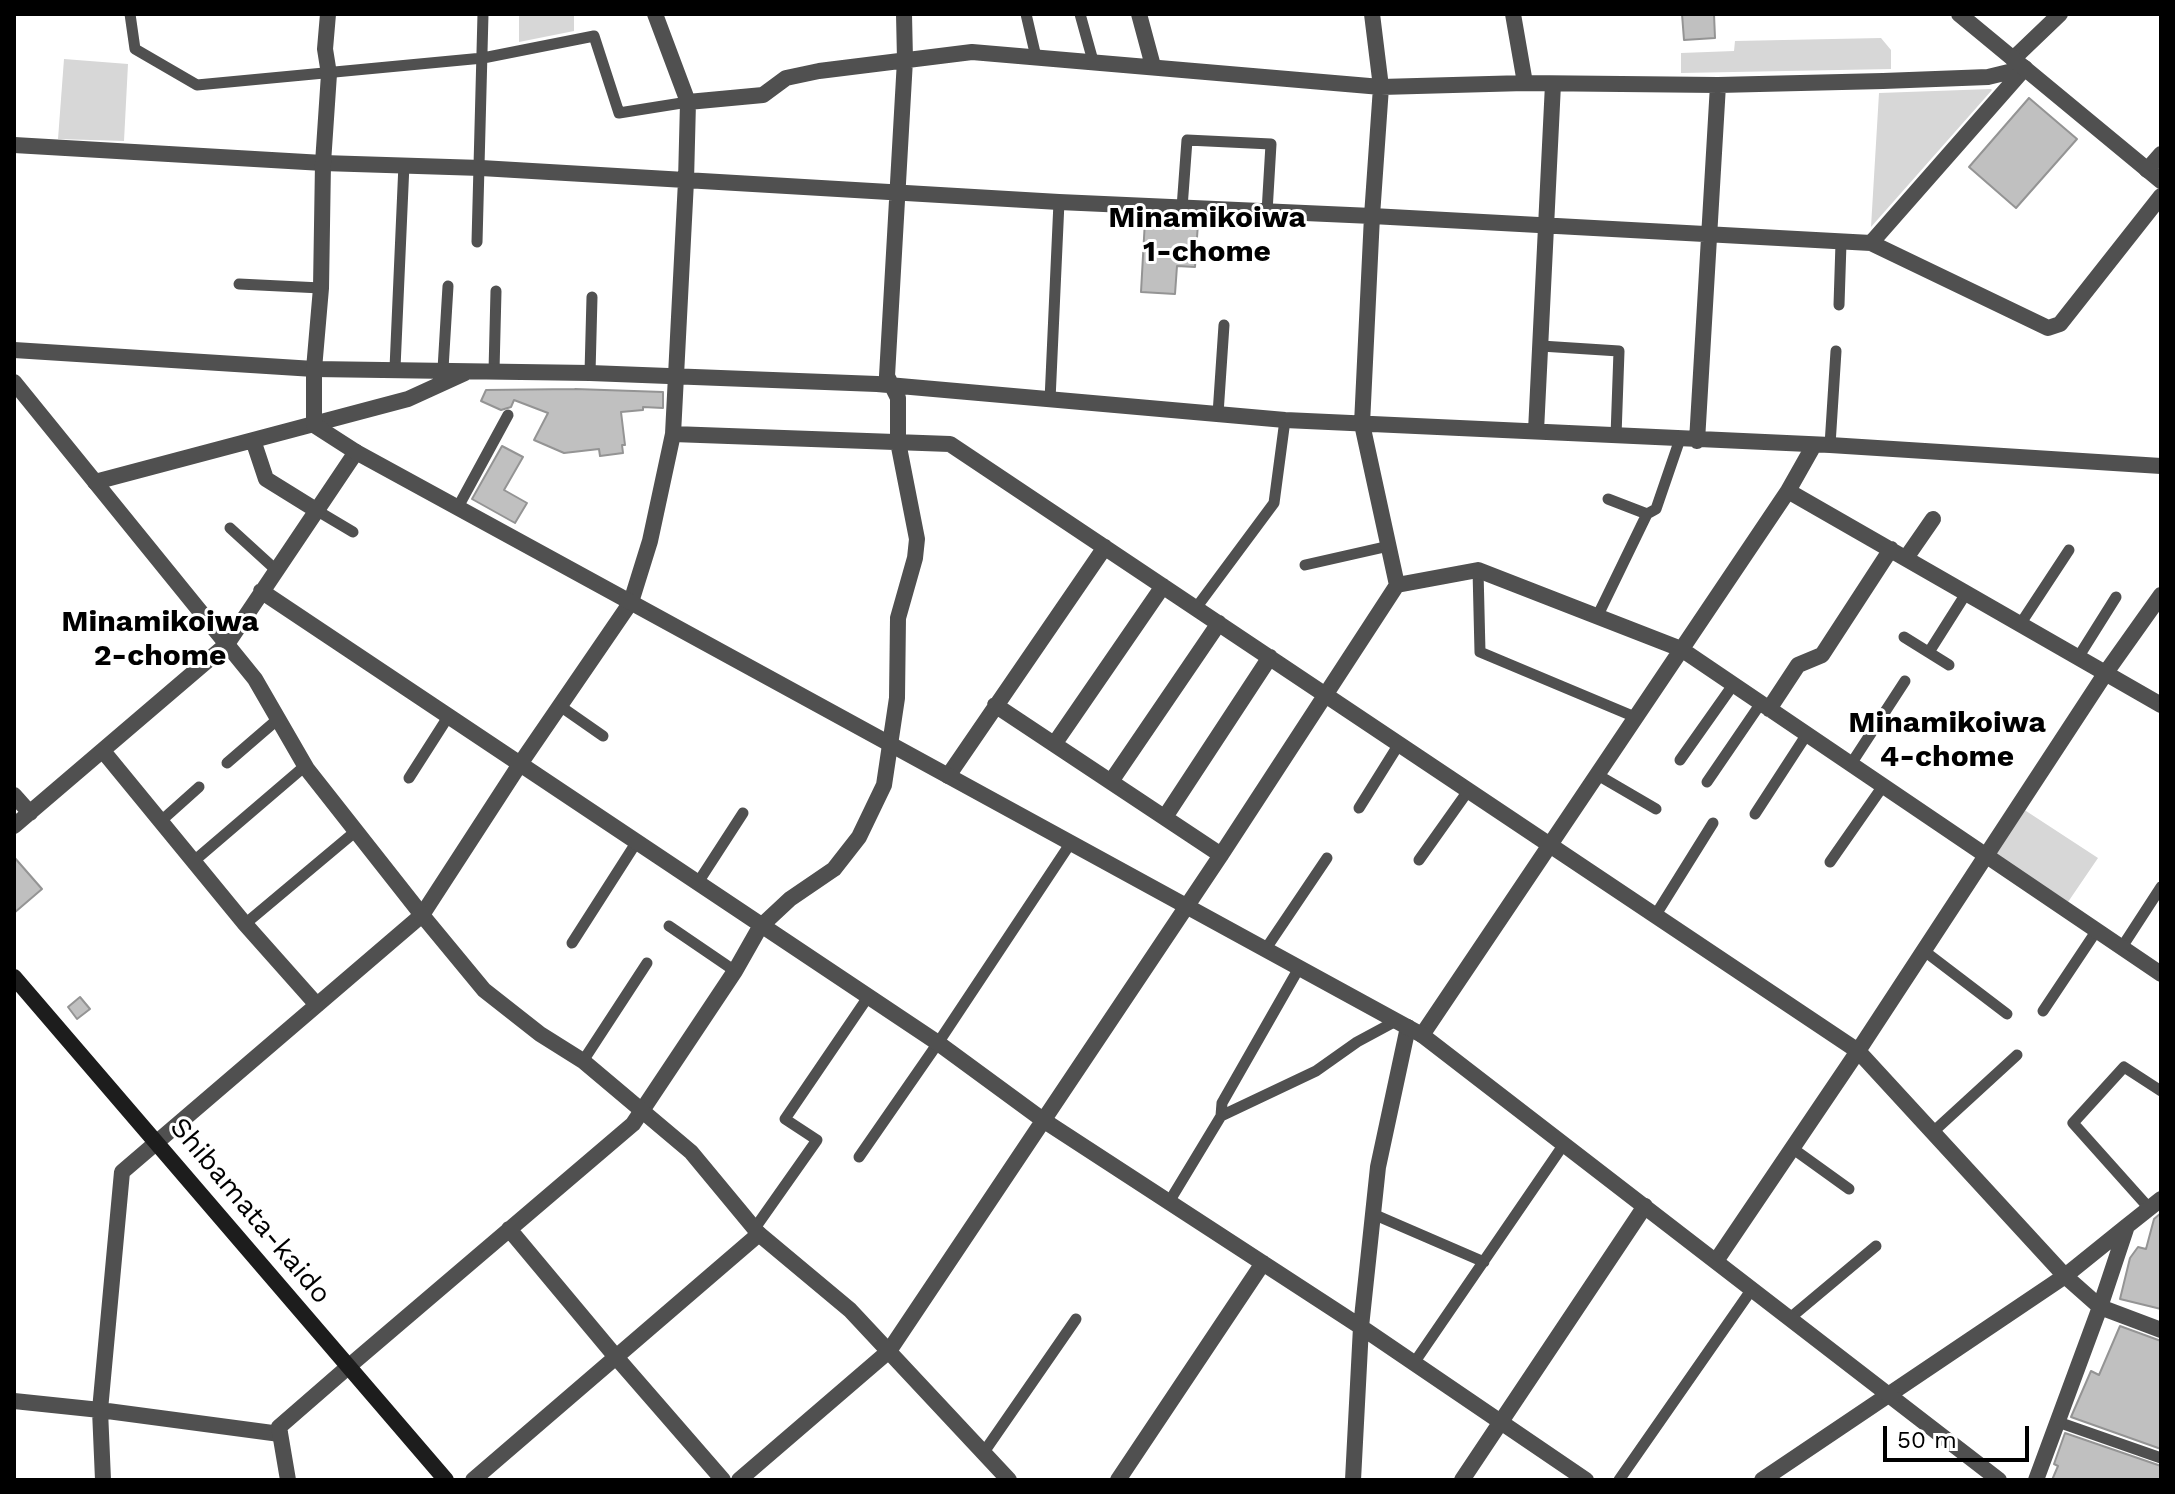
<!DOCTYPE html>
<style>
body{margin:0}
#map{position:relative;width:2175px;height:1494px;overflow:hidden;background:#fff;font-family:"Work Sans",sans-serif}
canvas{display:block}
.frame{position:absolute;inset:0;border:16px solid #000;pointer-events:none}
.scale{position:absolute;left:1883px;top:1426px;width:146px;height:36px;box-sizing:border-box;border:4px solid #000;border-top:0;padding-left:10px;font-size:24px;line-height:28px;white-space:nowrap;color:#000;-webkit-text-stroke:6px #fff;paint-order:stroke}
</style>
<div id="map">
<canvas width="2175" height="1494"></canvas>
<div class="frame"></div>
<div class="scale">50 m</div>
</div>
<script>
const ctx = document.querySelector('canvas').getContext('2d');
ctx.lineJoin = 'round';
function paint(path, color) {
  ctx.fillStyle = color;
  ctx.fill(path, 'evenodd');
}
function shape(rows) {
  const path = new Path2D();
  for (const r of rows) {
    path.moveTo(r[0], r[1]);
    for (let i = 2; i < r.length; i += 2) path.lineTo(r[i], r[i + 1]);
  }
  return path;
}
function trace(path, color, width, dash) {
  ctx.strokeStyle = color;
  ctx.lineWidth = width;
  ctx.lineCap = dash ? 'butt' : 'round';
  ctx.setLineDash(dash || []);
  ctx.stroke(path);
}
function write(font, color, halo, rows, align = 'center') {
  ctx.font = font + ' "Work Sans",sans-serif';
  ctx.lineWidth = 6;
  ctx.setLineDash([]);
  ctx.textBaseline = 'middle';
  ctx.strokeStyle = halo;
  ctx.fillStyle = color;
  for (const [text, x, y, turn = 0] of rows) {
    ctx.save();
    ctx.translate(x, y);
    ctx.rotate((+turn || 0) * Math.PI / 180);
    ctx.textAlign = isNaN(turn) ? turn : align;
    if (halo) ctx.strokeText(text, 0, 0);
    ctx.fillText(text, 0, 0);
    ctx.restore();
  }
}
const green = shape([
 [519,14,574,14,574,31,519,42],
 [1881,38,1891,50,1891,69,1681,73,1681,53,1734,51,1735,41],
 [64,59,128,64,124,141,58,139],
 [1991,89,1992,90,1871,227,1879,93],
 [2023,809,2098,858,2068,902,1994,853]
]);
const building = shape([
 [1682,14,1714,14,1715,38,1684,40,1682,14],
 [2029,98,2077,139,2016,208,1969,167,2029,98],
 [1145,220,1198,223,1195,267,1177,266,1175,294,1141,292,1145,220],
 [575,389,663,392,663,408,643,407,643,410,621,412,625,445,622,445,623,453,600,456,599,449,564,453,534,440,548,413,514,400,511,407,501,410,481,401,486,390,575,389],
 [502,446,523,457,504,490,527,503,515,523,472,499,502,446],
 [14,857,42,889,14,913,14,857],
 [80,997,90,1009,77,1019,68,1007,80,997],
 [2161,1213,2161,1309,2120,1299,2130,1258,2138,1247,2146,1249,2154,1219,2161,1213],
 [2120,1326,2161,1341,2161,1449,2071,1417,2091,1371,2099,1375,2120,1326],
 [2065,1433,2161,1466,2161,1480,2052,1480,2058,1466,2054,1464,2065,1433]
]);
const service = shape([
 [130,14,135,49,197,85,483,58,594,36,619,113,688,102],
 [1026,14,1036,57],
 [1080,14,1093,61],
 [1182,208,1187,140,1271,144,1267,212],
 [477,242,483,14],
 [239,284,321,288],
 [1839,305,1841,243],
 [1541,346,1619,351,1616,436],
 [395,368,404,164],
 [443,369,448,286],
 [494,371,496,291],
 [590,373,592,297],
 [1050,400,1059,202],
 [1218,414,1224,325],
 [1830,445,1836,351],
 [1608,499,1647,514,1656,509,1680,439],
 [458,507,508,415],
 [316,510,353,532],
 [230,528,276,570],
 [1305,565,1389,546],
 [1478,570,1480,652,1635,717],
 [1196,608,1274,503,1285,420],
 [1597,617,1647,514],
 [2021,623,2069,550],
 [1904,637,1949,665],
 [1929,652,1967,592],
 [2079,656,2116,597],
 [560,706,603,736],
 [1680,760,1733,685],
 [227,763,278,719],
 [1851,764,1905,681],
 [1596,774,1656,809],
 [409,778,448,717],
 [1707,782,1761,703],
 [1359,808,1399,744],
 [1755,814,1807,734],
 [161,821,199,787],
 [1419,860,1468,791],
 [194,861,305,766],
 [1830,862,1883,786],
 [697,884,743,813],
 [1655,916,1713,823],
 [245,924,356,831],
 [669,926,735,971],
 [572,943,636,843],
 [2122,947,2161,887],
 [1265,950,1327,858],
 [1923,950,2007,1014],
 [2043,1011,2097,930],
 [583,1061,647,963],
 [1221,1116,1222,1103,1299,968],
 [1933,1132,2017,1055],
 [1792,1148,1849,1189],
 [859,1157,938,1043,1070,844],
 [1169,1202,1221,1116,1316,1071,1357,1042,1396,1021],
 [2149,1208,2073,1123,2124,1067,2161,1091],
 [1373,1214,1484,1262],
 [755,1228,817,1140,785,1119,868,997],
 [1790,1318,1876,1246],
 [1414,1363,1564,1144],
 [2058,1422,2161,1458],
 [984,1452,1076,1319],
 [1619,1480,1752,1289]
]);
const minor = shape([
 [1139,14,1153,66],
 [1372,14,1381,87,1372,216,1871,243,2048,328,2060,324,2161,196],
 [1513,14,1525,83],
 [2013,59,2060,14],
 [688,102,763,95,786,78,819,71,972,52,1381,87,1525,83,1718,85,1883,81,1988,77,2025,68],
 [14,145,323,163,481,168,1059,202,1372,216,1362,424,1397,585,1221,855,889,1351,739,1480],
 [2147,170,2161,154],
 [1871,243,2025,68],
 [14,350,314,369,590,373,877,384,1285,420,1830,445,2161,466],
 [1536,431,1553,84],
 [673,434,950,444,1858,1051,2065,1276,2100,1307,2161,1330],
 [253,440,266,479,316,510],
 [1697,441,1718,85],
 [95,482,408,399,465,373],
 [1788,491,2161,705],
 [1906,558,1933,519],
 [1397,585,1478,570,1681,649,2161,974],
 [261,591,938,1043,1043,1120,1361,1327,1586,1480],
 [995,705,1221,855],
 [1769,709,1798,665,1822,655,1891,549],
 [1055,743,1163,586],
 [103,751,245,924,317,1005],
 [948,776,1105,547],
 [1112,780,1219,623],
 [14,795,30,813],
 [1165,817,1270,657],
 [14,826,227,644,356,452],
 [1422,1035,1788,491,1814,445],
 [509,1229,616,1357,723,1480],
 [1716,1261,1858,1051,2107,671,2161,595],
 [348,1367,633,1124,735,971,760,927,790,899,834,869,859,837,884,785,897,698,898,618,915,558,917,539,898,442,898,398,887,376,905,60,904,14],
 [14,1401,100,1410,280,1434],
 [103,1480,100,1410,122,1172,422,915,520,764,631,602,650,541,673,434,686,181,688,102,655,14],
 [473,1480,759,1234],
 [1118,1480,1263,1263],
 [1353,1480,1361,1327,1378,1167,1408,1027],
 [1462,1480,1645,1206],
 [1762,1480,2065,1276,2127,1226],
 [2036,1480,2100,1307,2127,1226,2161,1199]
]);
const tertiary = shape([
 [328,14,325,49,329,74,323,163,321,288,314,369,314,425,356,452,1422,1035,1999,1480],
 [1959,14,2161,181],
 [14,382,255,679,307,769,422,915,484,990,540,1034,583,1061,691,1152,759,1234,850,1310,1009,1480],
 [288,1480,279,1427,348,1367]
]);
const secondary = shape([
 [14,977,446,1480]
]);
const streetNames = [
 ["Shibamata-kaido",250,1211,50]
];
const neighbourhoodNames = [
 ["Minamikoiwa",1207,218],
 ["1-chome",1207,252],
 ["Minamikoiwa",160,622],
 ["2-chome",160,656],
 ["Minamikoiwa",1947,723],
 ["4-chome",1947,757]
];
paint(green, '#d7d7d7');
paint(building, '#c0c0c0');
trace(building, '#949494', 2);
trace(service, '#505050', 11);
trace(minor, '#505050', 16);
trace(tertiary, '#505050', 16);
trace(secondary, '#1d1d1d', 16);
write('28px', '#000', '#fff', streetNames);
write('bold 30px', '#000', '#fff', neighbourhoodNames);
</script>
